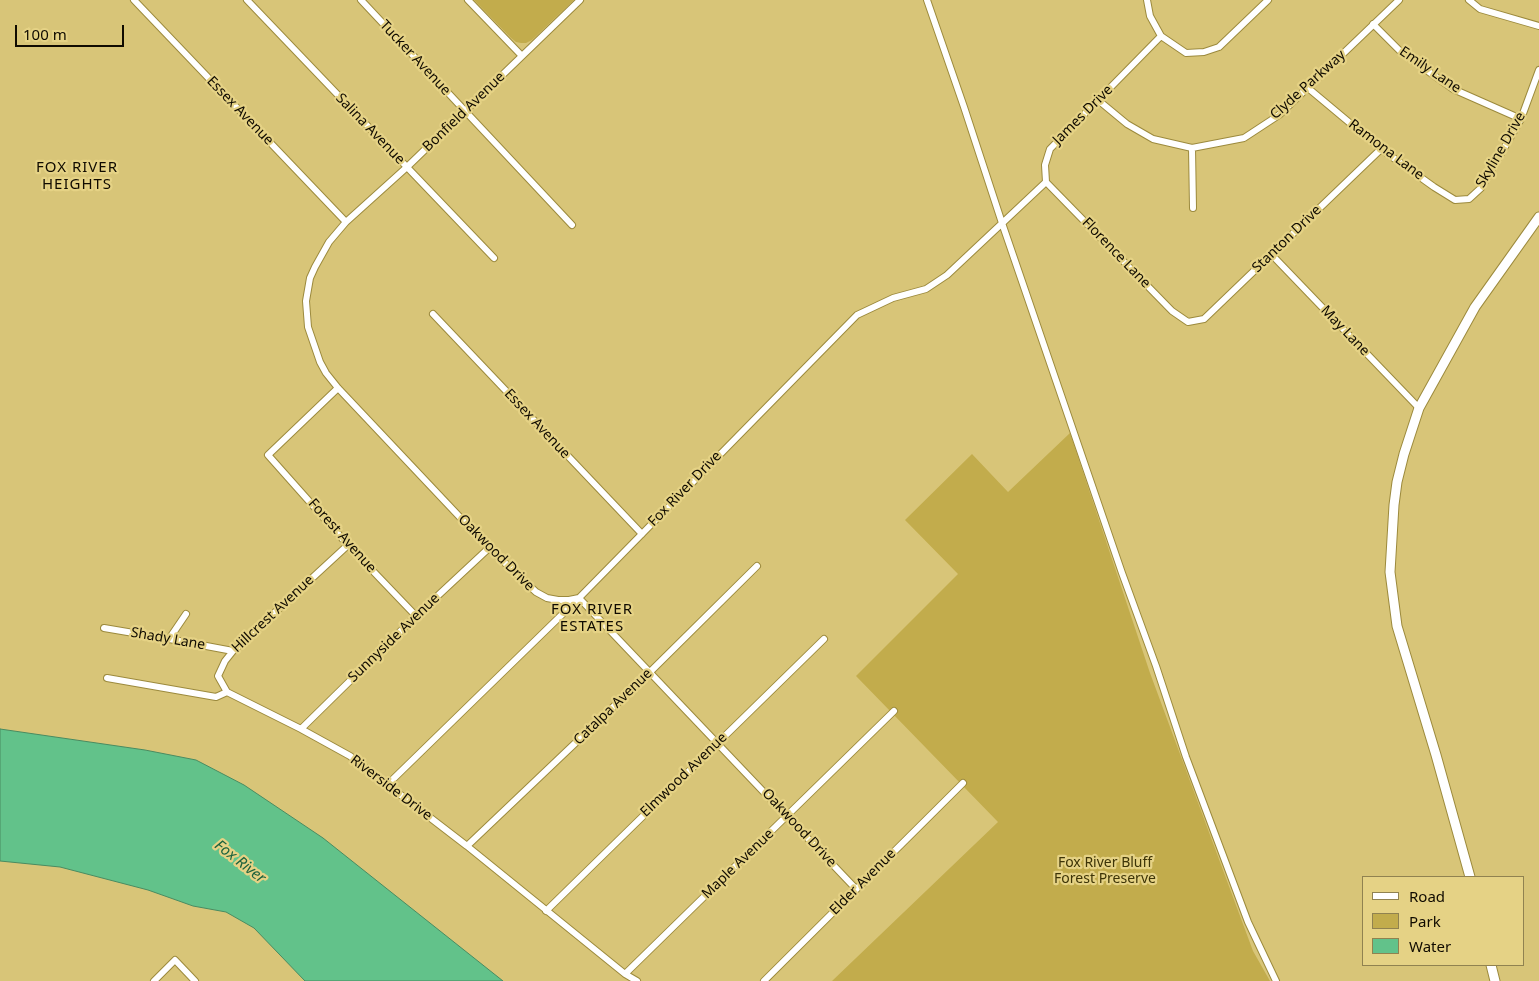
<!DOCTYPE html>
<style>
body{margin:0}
#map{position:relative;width:1539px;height:981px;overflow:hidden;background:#d8c578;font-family:"Noto Sans",sans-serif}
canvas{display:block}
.legend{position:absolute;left:1362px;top:876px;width:162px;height:90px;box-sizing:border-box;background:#e5d285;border:1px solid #908250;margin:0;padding:6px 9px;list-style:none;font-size:15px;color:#100b00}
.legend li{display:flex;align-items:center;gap:10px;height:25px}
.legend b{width:25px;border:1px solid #908250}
.scale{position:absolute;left:15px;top:25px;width:109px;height:22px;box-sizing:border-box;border:2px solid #100b00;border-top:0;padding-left:6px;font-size:15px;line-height:18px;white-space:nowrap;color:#100b00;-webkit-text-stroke:4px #e5d285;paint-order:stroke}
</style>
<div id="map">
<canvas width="1539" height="981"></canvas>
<ul class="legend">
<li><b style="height:6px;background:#fff"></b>Road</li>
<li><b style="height:14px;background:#c2ac4c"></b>Park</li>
<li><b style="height:14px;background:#62c28a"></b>Water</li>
</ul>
<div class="scale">100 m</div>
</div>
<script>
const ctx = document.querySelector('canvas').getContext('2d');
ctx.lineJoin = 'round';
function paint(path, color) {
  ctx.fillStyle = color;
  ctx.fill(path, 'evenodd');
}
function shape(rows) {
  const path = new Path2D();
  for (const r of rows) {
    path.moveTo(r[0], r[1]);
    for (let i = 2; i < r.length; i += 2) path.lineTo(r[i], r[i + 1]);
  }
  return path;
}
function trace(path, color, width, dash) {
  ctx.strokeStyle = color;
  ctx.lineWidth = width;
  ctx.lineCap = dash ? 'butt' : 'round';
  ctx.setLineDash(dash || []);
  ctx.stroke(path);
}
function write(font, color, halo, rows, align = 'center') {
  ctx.font = font + ' "Noto Sans",sans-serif';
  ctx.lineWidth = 4.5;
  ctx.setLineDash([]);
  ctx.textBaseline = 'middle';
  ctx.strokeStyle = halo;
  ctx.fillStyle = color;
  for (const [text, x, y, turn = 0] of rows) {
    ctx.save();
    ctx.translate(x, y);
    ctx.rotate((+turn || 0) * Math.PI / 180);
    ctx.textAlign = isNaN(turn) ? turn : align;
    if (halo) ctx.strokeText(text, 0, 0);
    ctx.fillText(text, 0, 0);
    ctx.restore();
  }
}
const green = shape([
 [474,0,574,0,532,40,526,43,521,43,516,42,511,38],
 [1070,433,1150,673,1253,951,1270,981,832,981,998,822,856,676,958,574,905,520,972,454,1008,492]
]);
const water = shape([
 [0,729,145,750,196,760,244,785,323,838,503,981,305,981,254,928,226,912,193,906,148,890,60,867,0,861,0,729]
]);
const minor = shape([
 [134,0,346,222],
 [247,0,494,258],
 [361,0,572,225],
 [468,0,522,56],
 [580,0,407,167,346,222,329,242,315,267,310,278,306,301,308,327,320,362,326,373,338,388,489,548,536,592,547,598,558,600,569,600,579,598,856,889],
 [927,0,964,107,1002,223,1122,573,1156,666,1186,757,1248,922,1276,981],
 [1147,0,1150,16,1161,36,1186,53,1204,52,1219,47,1268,0],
 [1469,0,1480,9,1539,26],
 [1373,24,1401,52,1453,89,1521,119],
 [1308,88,1381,149,1434,187,1455,200,1469,199,1481,188,1521,119,1539,70],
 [1098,100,1127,124,1153,139,1192,148,1244,138,1279,115,1399,0],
 [1192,148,1193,208],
 [1046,182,1172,311,1188,322,1204,319,1381,149],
 [1271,254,1419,408],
 [433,314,642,534],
 [338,388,268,455,348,545,416,616],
 [104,628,169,639,233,651],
 [169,639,186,614],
 [107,678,216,697,227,692,301,729,350,756,467,846,625,974,637,981],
 [227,692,218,676,225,661,233,651,348,545],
 [301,729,416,616,489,548],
 [387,785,579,598,857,315,893,298,926,289,947,275,1046,182,1045,165,1050,149,1161,36],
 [467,846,650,672,757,566],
 [546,911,824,639],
 [625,974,894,711],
 [154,981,175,960,195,981],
 [764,981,963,783]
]);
const secondary = shape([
 [1470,877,1436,755,1397,626,1390,572,1394,505,1397,482,1404,454,1419,408,1475,307,1539,217],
 [1491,965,1495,981]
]);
const streetNames = [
 ["Tucker Avenue",415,58,47],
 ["Emily Lane",1430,70,34],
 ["Clyde Parkway",1308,85,-42],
 ["Essex Avenue",240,111,46],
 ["Bonfield Avenue",464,112,-44],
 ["James Drive",1083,115,-45],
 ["Salina Avenue",370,129,46],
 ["Ramona Lane",1386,150,37],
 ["Skyline Drive",1501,150,-60],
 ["Stanton Drive",1287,239,-44],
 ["Florence Lane",1116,253,46],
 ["May Lane",1345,331,46],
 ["Essex Avenue",537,424,47],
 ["Fox River Drive",685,489,-46],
 ["Forest Avenue",342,536,48],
 ["Oakwood Drive",496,553,45],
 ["Hillcrest Avenue",273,614,-43],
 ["Sunnyside Avenue",394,638,-44],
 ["Shady Lane",168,639,10],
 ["Catalpa Avenue",613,707,-44],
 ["Elmwood Avenue",684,775,-44],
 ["Riverside Drive",391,788,37],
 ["Oakwood Drive",799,828,47],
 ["Maple Avenue",738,864,-44],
 ["Elder Avenue",863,882,-45]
];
const parkNames = [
 ["Fox River Bluff",1105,863],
 ["Forest Preserve",1105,879]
];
const neighbourhoodNames = [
 ["FOX RIVER",77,168],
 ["HEIGHTS",77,185],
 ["FOX RIVER",592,610],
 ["ESTATES",592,627]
];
const waterNames = [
 ["Fox River",240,862,38]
];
paint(green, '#c2ac4c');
paint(water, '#62c28a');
trace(water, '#498b61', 1);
trace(minor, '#9c8a3d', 8);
trace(secondary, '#9c8a3d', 11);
trace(minor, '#fff', 6);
trace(secondary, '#fff', 9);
write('14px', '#100b00', '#e5d285', streetNames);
write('14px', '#3d3407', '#e5d285', parkNames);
ctx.letterSpacing = '1px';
write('15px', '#100b00', '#e5d285', neighbourhoodNames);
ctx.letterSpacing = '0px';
write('italic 15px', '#1d633e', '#e5d285', waterNames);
</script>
